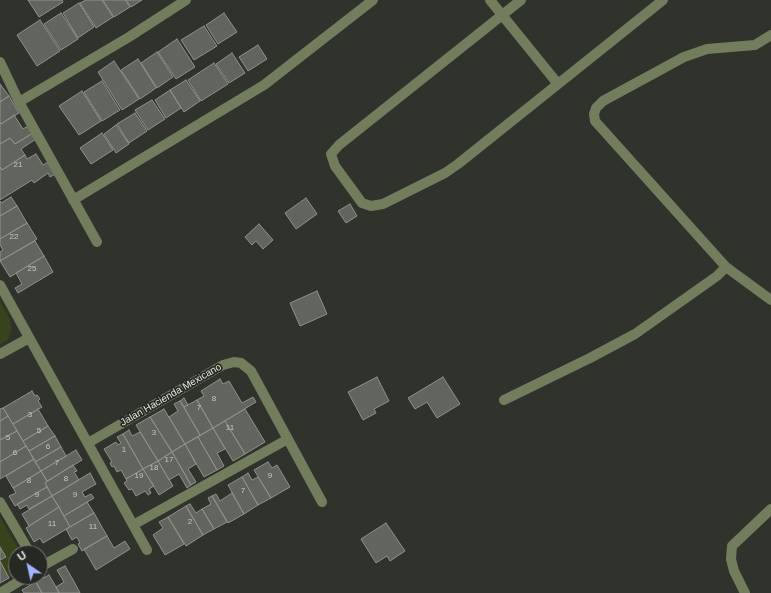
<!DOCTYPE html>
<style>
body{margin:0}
#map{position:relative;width:771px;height:593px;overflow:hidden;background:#30322c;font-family:Arial,sans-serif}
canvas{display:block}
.north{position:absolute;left:8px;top:545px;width:40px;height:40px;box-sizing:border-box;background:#262823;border:1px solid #747571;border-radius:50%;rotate:326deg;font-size:11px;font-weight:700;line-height:16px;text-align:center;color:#e8e9e5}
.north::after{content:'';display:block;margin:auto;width:14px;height:18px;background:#a1b3fd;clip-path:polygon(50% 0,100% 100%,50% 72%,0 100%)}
</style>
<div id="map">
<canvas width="771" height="593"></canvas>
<div class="north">U</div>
</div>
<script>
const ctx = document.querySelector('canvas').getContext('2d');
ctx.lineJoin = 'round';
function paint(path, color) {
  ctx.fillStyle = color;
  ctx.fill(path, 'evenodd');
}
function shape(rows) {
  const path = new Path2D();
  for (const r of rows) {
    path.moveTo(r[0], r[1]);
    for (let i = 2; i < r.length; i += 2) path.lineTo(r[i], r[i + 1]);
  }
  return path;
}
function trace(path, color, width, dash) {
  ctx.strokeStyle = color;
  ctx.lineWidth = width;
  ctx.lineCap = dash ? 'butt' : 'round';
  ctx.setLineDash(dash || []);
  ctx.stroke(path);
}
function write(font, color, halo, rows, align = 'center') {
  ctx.font = font + ' Arial,sans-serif';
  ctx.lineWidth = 3.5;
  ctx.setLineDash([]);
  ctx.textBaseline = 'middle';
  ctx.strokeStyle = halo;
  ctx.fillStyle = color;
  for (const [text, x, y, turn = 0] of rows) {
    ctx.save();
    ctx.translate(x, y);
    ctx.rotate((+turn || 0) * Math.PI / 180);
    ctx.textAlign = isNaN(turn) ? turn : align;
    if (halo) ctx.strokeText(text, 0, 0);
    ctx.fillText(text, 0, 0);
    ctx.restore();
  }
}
const green = shape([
 [0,301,10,319,11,325,11,331,8,339,0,345],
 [0,517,21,553,16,553,16,574,9,578,0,561,5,557,0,547]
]);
const building = shape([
 [28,0,62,0,63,2,39,17,28,0],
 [86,0,102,0,113,17,96,28,80,3,86,0],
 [103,0,125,0,130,7,114,17,103,0],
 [126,0,142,0,131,7,126,0],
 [79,3,94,27,78,38,63,13,79,3],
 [61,13,78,39,61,50,44,24,61,13],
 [224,13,237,32,218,44,206,25,224,13],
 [40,20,60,51,37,66,17,35,40,20],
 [204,26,217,46,194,60,181,40,204,26],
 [177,39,195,67,176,79,158,52,177,39],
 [258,45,267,59,248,71,239,57,258,45],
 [157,52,173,77,157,88,141,63,157,52],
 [232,53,245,73,229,83,216,64,232,53],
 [138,59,156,88,140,99,121,70,138,59],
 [114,61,139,99,122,110,98,72,114,61],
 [214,63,228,84,201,101,188,80,214,63],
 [186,80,200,101,184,112,170,90,186,80],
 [102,81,120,110,102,121,84,92,102,81],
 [0,84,9,96,0,102,0,84],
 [170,90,181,108,166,118,155,100,170,90],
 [82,91,101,121,79,135,59,106,82,91],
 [9,96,19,113,1,124,0,122,0,102,9,96],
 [152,100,165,119,148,130,135,110,152,100],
 [135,113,147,131,129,143,117,124,135,113],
 [14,115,23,129,28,126,33,133,15,144,10,138,0,144,0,122,1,124,14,115],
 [116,125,129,144,116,153,104,134,116,125],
 [33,133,36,139,21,149,25,155,2,170,0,167,0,144,10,138,15,144,33,133],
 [102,133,113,150,91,164,80,148,102,133],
 [36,154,43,165,50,161,57,173,50,177,48,173,34,183,32,180,0,200,0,167,2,170,25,155,27,159,36,154],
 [11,197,17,206,0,216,0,201,1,203,11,197],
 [306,198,317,214,296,229,285,213,306,198],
 [350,204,357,216,346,223,338,211,350,204],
 [17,206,27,223,0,239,0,216,17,206],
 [27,223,37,239,0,261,0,252,3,250,0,245,0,239,27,223],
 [259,224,273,240,263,249,256,241,252,245,245,237,259,224],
 [35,241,44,256,10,277,0,261,35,241],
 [44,256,53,272,18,293,15,288,22,284,16,273,44,256],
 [317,291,327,314,300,326,290,303,317,291],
 [377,377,389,401,374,409,376,413,363,420,348,392,377,377],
 [443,377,460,404,437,418,427,402,415,409,408,398,443,377],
 [220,379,223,384,229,381,242,403,253,397,256,402,213,428,197,400,204,396,201,391,220,379],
 [32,391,35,396,37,395,40,399,38,401,42,407,13,424,3,408,32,391],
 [184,398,188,405,184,407,180,401,184,398],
 [197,400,213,428,200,435,184,407,197,400],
 [180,401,200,435,185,444,169,417,178,411,174,404,180,401],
 [3,408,8,416,0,421,0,409,3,408],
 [38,409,48,426,23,441,13,424,38,409],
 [164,409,185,444,172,452,150,417,164,409],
 [245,409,265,442,245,454,225,421,245,409],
 [8,416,17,431,0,440,0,421,8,416],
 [150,417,172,452,158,461,136,425,150,417],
 [225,421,245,454,233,461,213,428,225,421],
 [48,426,55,436,29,451,23,441,48,426],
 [213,428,225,449,217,453,224,466,217,470,198,437,213,428],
 [129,430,132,436,140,432,158,461,143,469,123,434,129,430],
 [17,431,26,446,0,462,0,440,17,431],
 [123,434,143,469,126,479,121,470,117,472,114,466,112,467,110,463,112,462,104,449,116,442,118,445,121,443,117,437,123,434],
 [55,436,61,447,35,462,29,451,55,436],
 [198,437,217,470,204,477,185,444,198,437],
 [185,444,196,464,188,469,196,482,191,485,172,452,185,444],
 [26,446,34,459,0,479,0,462,26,446],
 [61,447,66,456,41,471,35,462,61,447],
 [76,450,82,460,47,481,41,471,76,450],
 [172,452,191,485,187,488,179,474,169,480,158,461,172,452],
 [34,459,41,471,13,488,6,476,34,459],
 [158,461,173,486,159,495,143,469,158,461],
 [268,462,272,468,277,465,290,487,271,498,254,470,268,462],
 [73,465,77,471,74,472,79,480,52,496,45,483,73,465],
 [143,469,154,486,149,489,151,493,148,495,145,491,136,496,132,489,129,490,124,483,127,481,126,479,143,469],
 [41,471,47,481,45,483,47,487,15,506,9,496,16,493,13,488,41,471],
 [90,473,96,484,82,492,85,497,91,494,94,498,64,516,52,496,90,473],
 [248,473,252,480,258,477,271,498,258,505,242,477,248,473],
 [242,477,258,505,244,514,228,485,242,477],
 [47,487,52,496,29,509,27,505,20,509,17,504,47,487],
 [232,493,244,514,228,523,212,496,216,494,220,501,232,493],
 [52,496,59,507,29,526,22,514,52,496],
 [212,496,227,522,214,529,202,509,211,504,208,498,212,496],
 [87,502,94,513,70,527,64,516,87,502],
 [190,504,196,513,202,509,214,529,203,535,186,506,190,504],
 [186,506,203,535,186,546,168,517,186,506],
 [59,507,70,527,43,543,40,538,34,542,26,528,59,507],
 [94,513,107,536,82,551,78,544,80,543,77,537,72,540,66,529,94,513],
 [168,517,184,544,165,555,153,535,163,528,159,522,168,517],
 [386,523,405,551,390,561,387,556,376,563,361,539,386,523],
 [107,536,114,548,125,541,130,549,96,570,84,549,107,536],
 [0,547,6,557,0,560,0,547],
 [0,561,9,578,0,583,0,561],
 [65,566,72,578,80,593,59,593,56,587,64,582,57,570,65,566],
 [49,575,56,587,59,593,42,593,36,582,49,575],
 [36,582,42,593,24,593,22,590,36,582]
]);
const minor = shape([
 [490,0,558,84],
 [521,0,339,145,331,154,335,166,362,203,371,206,383,204,445,173,458,164,663,0],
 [0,62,19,102,97,242],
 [19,102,129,37,186,0],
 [73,200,264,85,373,0],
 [726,267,771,300],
 [0,285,147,550],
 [0,354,29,338],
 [504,400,590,358,635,334,717,276,726,267,595,121,594,114,596,108,603,101,684,57,707,49,755,45,771,35],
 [88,443,223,365,234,362,241,363,251,371,322,502],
 [0,502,30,553],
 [133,525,288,439],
 [40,567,73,549],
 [0,593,26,577],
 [745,593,734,571,731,559,732,546,771,509]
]);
const numberNames = [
 ["21",18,165],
 ["22",14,237],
 ["25",32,269],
 ["8",214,399],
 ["7",199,408],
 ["3",30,415],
 ["11",230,428],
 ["5",39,431],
 ["3",154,433],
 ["5",8,438],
 ["6",48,447],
 ["1",124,450],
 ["6",15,453],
 ["17",169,460],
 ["7",57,463],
 ["18",154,468],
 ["19",139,476],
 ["9",270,476],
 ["8",66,479],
 ["8",29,481],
 ["7",243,491],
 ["9",37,495],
 ["9",75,495],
 ["2",190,522],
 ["11",52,524],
 ["11",93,527]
];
const streetNames = [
 ["Jalan Hacienda Mexicano",171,395,-30]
];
paint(green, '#37431a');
paint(building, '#62645e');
trace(building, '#8f928b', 1);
trace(minor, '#727d5e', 10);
write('8px', '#c6c8c3', null, numberNames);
write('10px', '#e8e9e5', '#262823', streetNames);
</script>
